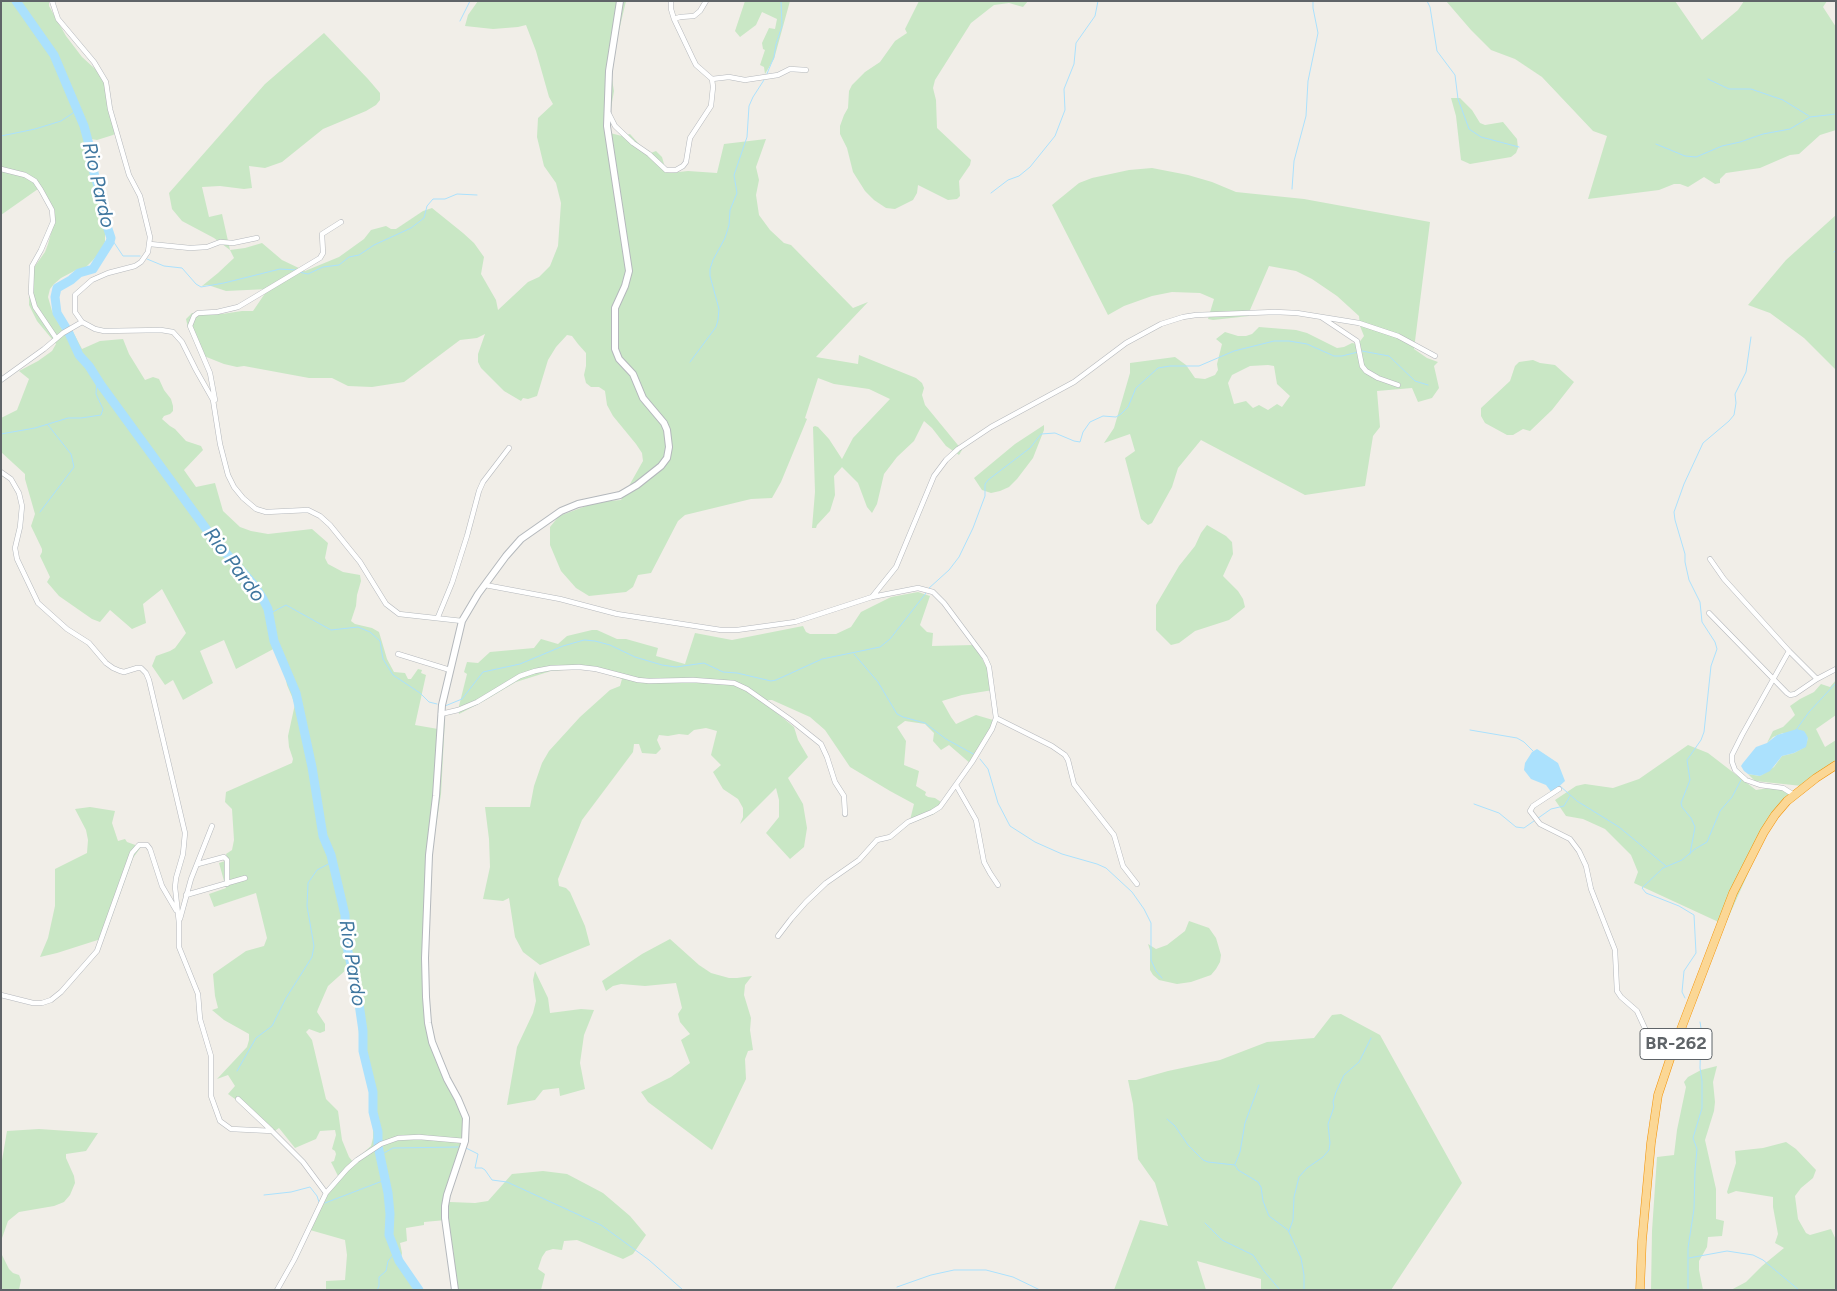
<!DOCTYPE html>
<style>
body{margin:0}
#map{position:relative;width:1837px;height:1291px;overflow:hidden;background:#f1eee8;font-family:Figtree,sans-serif}
canvas{display:block}
.frame{position:absolute;inset:0;border:2px solid #5f6468;pointer-events:none}
</style>
<div id="map">
<canvas width="1837" height="1291"></canvas>
<div class="frame"></div>
</div>
<script>
const ctx = document.querySelector('canvas').getContext('2d');
ctx.lineJoin = 'round';
function paint(path, color) {
  ctx.fillStyle = color;
  ctx.fill(path, 'evenodd');
}
function shape(rows) {
  const path = new Path2D();
  for (const r of rows) {
    path.moveTo(r[0], r[1]);
    for (let i = 2; i < r.length; i += 2) path.lineTo(r[i], r[i + 1]);
  }
  return path;
}
function trace(path, color, width, dash) {
  ctx.strokeStyle = color;
  ctx.lineWidth = width;
  ctx.lineCap = dash ? 'butt' : 'round';
  ctx.setLineDash(dash || []);
  ctx.stroke(path);
}
function write(font, color, halo, rows, align = 'center') {
  ctx.font = font + ' Figtree,sans-serif';
  ctx.lineWidth = 5;
  ctx.setLineDash([]);
  ctx.textBaseline = 'middle';
  ctx.strokeStyle = halo;
  ctx.fillStyle = color;
  for (const [text, x, y, turn = 0] of rows) {
    ctx.save();
    ctx.translate(x, y);
    ctx.rotate((+turn || 0) * Math.PI / 180);
    ctx.textAlign = isNaN(turn) ? turn : align;
    if (halo) ctx.strokeText(text, 0, 0);
    ctx.fillText(text, 0, 0);
    ctx.restore();
  }
}
const green = shape([
 [1,1,49,1,49,6,66,36,82,57,103,76,109,108,118,127,118,131,113,135,97,140,91,139,91,141,90,152,105,214,105,242,99,254,84,269,78,269,61,278,54,284,50,289,48,297,52,311,64,333,72,330,82,349,100,341,123,339,129,354,145,380,153,377,159,379,164,390,171,399,173,406,173,411,170,414,164,416,162,419,170,426,175,429,186,441,201,446,203,450,184,470,196,487,215,483,223,511,240,527,251,531,268,534,312,529,328,543,325,558,328,564,343,572,360,575,361,581,357,595,356,606,351,621,355,624,372,628,379,632,387,659,394,672,405,673,408,679,411,679,418,669,422,670,421,673,426,675,415,725,438,729,445,718,441,794,431,858,426,974,432,1035,463,1113,461,1149,445,1200,450,1202,475,1203,488,1201,512,1174,543,1171,567,1174,603,1193,630,1216,646,1235,633,1254,623,1259,577,1240,564,1241,562,1250,553,1249,546,1251,542,1257,538,1269,545,1274,541,1290,457,1290,453,1249,446,1220,424,1222,424,1225,406,1228,407,1241,400,1243,402,1253,400,1263,422,1290,326,1290,326,1281,345,1280,347,1255,345,1240,310,1230,323,1197,340,1180,331,1162,334,1161,336,1154,335,1151,332,1149,336,1135,335,1130,320,1131,316,1139,295,1148,279,1128,272,1133,246,1107,228,1094,235,1086,228,1075,217,1079,247,1047,249,1040,249,1034,224,1020,212,1010,218,1008,215,996,213,974,246,951,264,946,267,938,256,893,214,907,209,894,226,888,219,863,228,860,226,854,232,850,234,840,232,809,225,802,226,792,292,763,293,759,289,747,288,736,295,704,287,685,279,646,236,669,224,640,200,651,213,683,183,700,173,680,165,685,152,666,156,656,170,651,175,648,186,633,162,589,143,604,146,623,132,629,110,610,100,622,92,619,59,596,47,582,50,577,40,556,42,552,42,549,31,526,35,514,25,479,25,474,1,452,1,418,17,410,29,379,19,371,38,361,52,351,56,344,37,321,29,305,30,273,45,252,48,244,53,226,52,213,42,194,38,189,1,215],
 [347,969,350,969,356,998,361,1058,373,1103,373,1138,371,1146,353,1162,349,1157,342,1140,338,1111,326,1099,312,1040,306,1032,309,1029,320,1033,325,1031,325,1024,317,1012,318,1009,328,986],
 [478,1,626,1,612,60,611,74,614,91,611,108,607,114,610,133,622,136,630,134,648,154,656,151,662,157,666,171,670,173,688,171,717,173,724,144,766,139,756,167,759,180,756,195,759,215,770,230,784,243,791,245,853,308,868,302,816,357,858,364,859,355,916,378,922,383,924,388,922,395,925,405,962,450,959,455,946,446,932,428,924,421,914,441,897,457,884,474,877,504,872,513,867,507,858,483,842,467,834,476,835,495,830,511,817,525,816,528,812,528,815,492,813,427,815,426,818,427,829,439,842,459,853,438,890,399,869,389,834,384,818,378,805,418,807,419,781,482,772,498,751,499,685,515,678,521,651,573,638,575,633,587,626,592,589,596,576,588,561,571,550,545,550,527,559,516,597,502,621,500,643,461,642,453,636,444,613,416,607,405,605,391,599,387,591,387,586,383,584,375,586,366,586,353,578,344,572,336,567,335,556,347,548,360,537,396,528,399,523,398,521,401,504,391,481,368,478,362,478,354,485,334,477,338,460,340,404,382,372,387,348,386,332,378,309,378,244,366,237,367,224,364,204,356,188,328,186,319,192,313,222,314,242,311,253,311,268,289,226,291,208,285,202,286,218,273,234,258,230,250,214,238,182,221,172,209,169,193,265,84,324,33,368,79,380,93,380,100,376,105,366,111,323,129,282,162,265,168,249,166,252,188,244,189,220,186,202,187,209,217,222,214,230,250,245,248,262,243,282,260,305,271,339,257,364,239,371,230,386,226,391,229,396,229,423,211,432,208,463,233,474,243,484,257,481,274,496,300,498,310,528,282,539,277,550,266,558,246,561,203,556,183,544,166,537,137,538,118,553,104,549,97,536,51,526,25,518,27,493,29,465,26,468,15],
 [745,1,790,1,774,59,765,74,764,67,760,65,765,50,763,49,762,43,769,28,775,29,777,19,762,12,756,25,740,37,735,31],
 [919,1,1028,1,1023,7,1009,3,994,5,971,23,935,80,933,88,936,100,937,128,971,160,970,165,959,181,960,196,957,199,948,200,918,185,917,193,913,200,895,209,886,208,874,200,865,191,853,172,847,148,840,134,840,126,844,115,848,108,849,91,852,85,865,72,880,62,895,41,907,33,905,29],
 [1446,1,1675,1,1702,40,1738,10,1744,1,1827,1,1823,7,1836,27,1836,130,1820,135,1799,154,1790,155,1760,168,1726,173,1720,179,1720,183,1715,184,1704,177,1688,187,1680,184,1674,184,1659,190,1588,199,1607,136,1593,131,1542,77,1515,59,1491,50,1471,30],
 [1451,98,1460,98,1472,110,1480,123,1485,125,1503,122,1517,139,1518,148,1516,153,1511,157,1470,164,1461,160,1456,116],
 [1152,168,1188,175,1212,182,1236,192,1304,199,1430,222,1414,349,1427,358,1438,362,1434,366,1439,388,1432,398,1418,402,1412,388,1377,391,1380,427,1373,436,1365,486,1305,495,1201,440,1178,468,1172,487,1152,523,1148,525,1141,519,1125,458,1135,451,1130,434,1104,443,1114,428,1130,373,1130,363,1175,357,1186,365,1195,378,1205,379,1215,375,1218,370,1217,364,1222,344,1216,339,1225,332,1238,336,1246,336,1252,334,1259,327,1296,330,1307,333,1337,348,1344,347,1352,343,1358,344,1364,336,1360,326,1359,316,1337,296,1312,279,1296,271,1269,266,1250,310,1249,316,1213,320,1208,319,1214,299,1200,293,1172,292,1152,296,1124,306,1108,315,1052,205,1079,183,1092,178,1129,170],
 [1268,365,1274,366,1277,384,1290,396,1282,407,1277,404,1268,410,1259,405,1253,408,1246,401,1234,404,1228,383,1232,375,1250,366],
 [1836,215,1836,370,1804,338,1770,313,1748,305,1786,260],
 [1533,360,1540,363,1555,365,1574,382,1552,410,1530,431,1523,429,1513,435,1507,435,1485,423,1481,416,1481,408,1510,381,1515,366,1519,362],
 [1044,425,1044,430,1033,458,1017,479,1009,487,1000,491,991,493,982,490,974,478,1015,444],
 [1207,525,1226,536,1232,542,1233,554,1223,576,1238,591,1243,599,1245,607,1229,620,1195,631,1179,643,1171,645,1156,630,1156,605,1179,566,1195,546,1201,533],
 [918,592,930,596,920,625,927,632,933,633,932,646,974,645,988,669,993,690,962,695,942,701,951,717,956,724,976,715,993,720,998,717,1000,720,993,725,971,764,949,745,941,750,933,741,934,733,925,724,905,721,897,727,906,741,904,765,919,771,916,786,926,792,925,795,928,797,935,798,944,804,939,810,934,814,909,824,914,804,890,791,850,767,825,730,810,717,772,700,768,700,766,704,794,727,798,740,808,757,788,778,803,804,807,828,804,847,790,859,766,833,779,817,779,800,776,788,740,824,743,817,743,808,738,799,723,789,713,772,721,765,711,755,717,731,706,728,694,730,688,735,679,734,668,736,659,735,657,740,661,749,656,754,642,753,639,744,634,744,633,752,582,820,558,879,559,886,566,888,570,892,585,926,590,945,540,965,523,952,515,937,509,898,503,901,483,899,490,867,489,839,485,807,530,807,534,786,542,763,549,751,580,717,610,690,620,686,622,679,588,668,551,671,516,682,484,701,459,714,459,706,467,674,464,672,467,662,478,663,490,652,534,648,541,639,558,644,567,636,592,630,597,630,617,639,626,639,658,648,656,656,685,664,695,633,732,640,803,626,806,632,810,634,836,634,851,627,861,612,891,597],
 [1836,680,1836,715,1816,729,1825,747,1836,740,1836,761,1802,786,1755,781,1748,774,1760,776,1774,767,1782,756,1794,753,1805,747,1808,738,1783,733,1773,737,1767,743,1773,731,1783,727,1795,715,1790,706,1800,699,1814,692,1821,684,1830,687],
 [1688,745,1708,753,1756,790,1769,788,1789,790,1788,800,1771,822,1725,925,1634,883,1638,872,1631,855,1605,829,1583,819,1566,816,1555,800,1576,786,1585,784,1613,788,1639,779],
 [90,807,115,811,112,823,118,841,125,839,127,842,141,847,133,858,104,938,57,953,40,957,48,938,55,906,55,869,87,853,88,840,86,830,75,809],
 [1189,921,1209,928,1216,938,1221,955,1220,962,1216,969,1211,975,1191,982,1177,984,1159,980,1153,975,1150,970,1150,950,1148,944,1156,949,1167,945,1185,931],
 [670,939,699,965,711,973,729,978,737,978,752,976,745,985,744,995,751,1018,750,1030,753,1050,748,1051,745,1059,746,1079,712,1150,648,1102,641,1092,671,1077,690,1063,681,1040,690,1034,680,1022,678,1014,682,1008,676,983,645,986,621,984,613,986,606,991,602,981,642,954],
 [535,971,548,998,550,1013,581,1009,594,1010,584,1035,580,1063,585,1089,560,1096,559,1088,543,1090,535,1100,507,1105,517,1047,533,1013,536,1001,533,980],
 [1341,1014,1380,1035,1462,1183,1391,1290,1261,1290,1261,1279,1197,1261,1206,1290,1114,1290,1140,1220,1168,1226,1155,1183,1138,1159,1133,1104,1128,1080,1136,1080,1168,1071,1220,1060,1267,1042,1314,1038,1332,1015],
 [1717,1066,1713,1082,1715,1102,1714,1111,1705,1140,1716,1189,1716,1219,1724,1221,1722,1236,1708,1237,1707,1247,1699,1261,1699,1270,1703,1290,1651,1290,1652,1231,1657,1157,1674,1155,1677,1130,1686,1087,1684,1082,1688,1077,1701,1070],
 [39,1129,98,1133,86,1151,66,1154,66,1158,74,1176,75,1183,70,1195,64,1202,54,1206,19,1212,8,1221,1,1241,1,1166,7,1131],
 [1786,1142,1796,1149,1816,1170,1813,1178,1801,1188,1795,1196,1798,1219,1806,1233,1810,1235,1831,1229,1836,1240,1836,1290,1731,1290,1746,1282,1762,1266,1784,1248,1775,1243,1778,1234,1773,1207,1773,1197,1736,1191,1728,1194,1727,1192,1736,1163,1735,1151,1763,1148],
 [1,1253,9,1269,13,1273,19,1275,21,1280,19,1290,1,1290]
]);
const water = shape([
 [1797,729,1804,731,1806,734,1808,738,1806,747,1794,753,1782,756,1770,771,1760,776,1748,774,1744,771,1741,766,1743,763,1756,747,1767,743,1777,735],
 [1537,749,1558,763,1565,781,1552,793,1546,785,1531,779,1524,770,1525,763,1532,752]
]);
const stream = shape([
 [1427,1,1430,7,1437,51,1455,75,1458,99,1469,129,1481,137,1519,147],
 [460,21,470,1],
 [766,76,774,57,776,44,782,26,781,1],
 [1708,79,1729,89,1751,89,1783,100,1809,116],
 [1,136,35,129,61,121,73,113,76,109],
 [1656,144,1685,156,1696,157,1722,146,1740,142,1763,134,1790,129,1810,117,1836,114],
 [1292,189,1294,161,1306,116,1308,81,1318,33,1313,8,1313,1],
 [991,193,1008,180,1019,176,1030,167,1055,136,1065,110,1064,89,1074,64,1076,43,1095,16,1098,1],
 [111,238,123,256,140,256],
 [1834,252,1836,250],
 [147,259,164,266,182,268,196,284,201,287,224,283,280,269,296,270],
 [299,272,308,274,323,267,339,265,349,257,359,255,374,245,411,228,424,218,427,206,433,199,445,199,457,194,477,195],
 [690,362,716,327,718,320,719,309,710,276,710,269,713,260,725,238,729,225,730,210,737,193,734,175,747,137,749,106,753,97,764,80],
 [1,434,35,428,68,418,81,418,101,415,103,409,96,394,97,379],
 [40,512,74,467,71,454,48,425],
 [928,589,949,570,959,557,973,528,985,496,985,484,988,480,1030,448,1041,434,1055,433,1074,441,1080,442,1083,432,1090,422,1103,416,1116,417,1121,414,1128,407,1136,388,1158,368,1170,366,1199,366,1234,351,1274,341,1289,341,1307,344,1334,356,1342,356,1362,351,1389,356,1415,381,1428,385],
 [269,614,286,605,331,630,358,627,370,632,380,641,383,659,393,675,420,693,429,702,437,704],
 [854,654,878,682,897,714,903,717,925,723,946,739,975,755],
 [445,706,462,699,483,672,520,664,563,646,584,640,595,641,610,645,635,657,662,665,676,667,704,663,723,672,737,673,771,681,776,680,822,659,880,647,890,639,926,593],
 [1470,730,1517,738,1524,742,1533,751],
 [1796,730,1809,712,1836,683],
 [980,759,988,769,998,803,1010,826,1035,842,1062,854,1097,864,1106,868,1132,892,1144,909,1151,923,1151,960,1156,971,1162,978],
 [1560,786,1577,801,1619,827,1666,866],
 [1474,804,1499,813,1516,827,1524,828,1551,809,1564,806,1570,796],
 [1690,854,1695,827,1691,818,1682,807,1681,803,1690,780,1687,760,1701,740,1704,732,1711,666,1717,649,1715,642,1702,622,1700,602,1689,580,1685,562,1685,554,1675,520,1674,512,1684,484,1703,443,1729,421,1734,415,1736,403,1735,394,1746,372,1751,337],
 [1685,998,1682,992,1684,971,1696,953,1694,915,1679,906,1646,893,1642,888,1663,868,1682,860,1695,849,1707,842,1720,811,1732,797,1741,780],
 [237,1071,256,1038,272,1026,286,998,312,957,314,946,307,906,308,883,317,870,332,862],
 [1167,1119,1175,1126,1188,1145,1203,1160,1208,1162,1235,1165,1238,1170,1258,1182,1261,1187,1263,1201,1269,1216,1288,1230,1301,1258,1304,1275,1304,1290],
 [466,1148,478,1154,475,1168,482,1168,485,1170,492,1180,507,1182,601,1225,649,1260,683,1290],
 [379,1153,384,1153,393,1148,458,1147],
 [1235,1164,1240,1152,1245,1123,1259,1085],
 [264,1195,291,1192,310,1187,317,1196,319,1202],
 [325,1203,385,1180],
 [1205,1223,1222,1240,1253,1255,1264,1271,1280,1290],
 [1289,1231,1293,1220,1294,1197,1299,1177,1307,1168,1323,1157,1329,1150,1330,1143,1328,1124,1334,1107,1333,1102,1336,1092,1344,1075,1359,1062,1371,1038],
 [1689,1258,1727,1251,1753,1255,1763,1260,1799,1290],
 [897,1287,931,1275,954,1270,986,1270,1013,1277,1040,1290],
 [377,1290,379,1286,379,1277,386,1271,388,1261,395,1253],
 [1688,1290,1688,1248,1694,1209,1695,1170,1697,1149,1693,1138,1702,1108,1702,1081,1700,1068,1701,1028,1700,1022]
]);
const river = shape([
 [16,1,54,55,84,126,91,152,94,173,105,209,106,223,111,238,110,242,93,269,79,273,71,280,57,288,55,297,57,313,68,331,79,355,89,366,101,385,212,537,254,585,263,599,268,609,274,641,296,693,312,767,323,836,331,855,345,915,346,943,357,990,363,1031,363,1051,373,1092,373,1112,378,1132,378,1146,388,1193,390,1214,389,1235,399,1261,419,1290]
]);
const street = shape([
 [52,1,58,19,94,62,106,82,110,109,129,175,140,196,150,237,148,252,141,262,135,266,108,273,92,280,75,295,75,312,82,322],
 [674,19,680,17,694,16,700,11,706,1],
 [712,79,729,77,745,80,778,75,790,69,806,70],
 [609,114,615,126,633,143,649,154,666,170,676,170,683,166,686,162,690,138,711,106,713,87,712,79,696,65,693,59,674,19,671,9,671,1],
 [1,169,25,175,35,181,41,190,52,210,53,222,41,250,32,266,31,293,35,307,56,338],
 [150,244,190,248,207,247,220,242,233,243,257,238],
 [1321,317,1357,341,1362,366,1366,371,1378,378,1398,385],
 [1,380,44,349,63,333,82,322,95,329,104,331,161,330,173,332,182,342,196,370,213,400,220,444,228,475,234,487,243,498,256,509,266,512,308,510,320,516,330,525,360,562,386,604,399,614,462,621],
 [215,400,210,373,190,326,194,316,198,313,217,312,238,307,320,258,323,253,322,234,341,222],
 [1,472,11,479,19,493,22,506,20,527,15,548,17,559,38,603,67,629,89,643,106,663,113,668,120,671,124,672,137,668,141,668,146,673,149,680,185,833,183,854,176,878,175,887,179,923,179,947,198,994,200,1019,211,1056,211,1096,220,1121,231,1129,272,1131,303,1162,326,1193],
 [1710,559,1724,579,1789,651,1817,679],
 [485,585,560,599,617,614,721,630,737,630,795,622,872,597,918,588,933,592,944,603,985,658,989,667,996,718,992,729,972,762,940,807,932,812,908,822,890,837,877,840,859,860,826,883,806,902,791,919,778,936],
 [872,597,896,567,934,476,946,460,958,449,991,427,1074,382,1126,343,1161,324,1183,317,1196,315,1275,312,1297,313,1359,323,1398,336,1435,356],
 [1709,613,1787,693,1790,695,1795,694,1817,679,1836,669],
 [438,617,452,583,467,536,479,491,483,482,509,448],
 [1789,651,1742,735,1732,755,1732,762,1735,770,1746,780,1760,785,1783,788,1794,795],
 [398,654,450,670],
 [441,714,458,710,477,702,520,676,535,671,551,668,579,667,596,669,638,680,649,681,693,680,734,683,747,689,791,720,821,744,827,757,835,782,844,796,845,814],
 [996,718,1052,746,1065,755,1068,760,1074,784,1114,835,1123,866,1137,884],
 [956,785,976,820,984,862,990,873,998,885],
 [1559,789,1533,806,1530,811,1540,824,1570,839,1579,851,1586,866,1591,889,1615,950,1617,991,1621,997,1637,1011,1648,1035,1672,1055],
 [198,864,224,857,227,860,227,884],
 [186,895,245,878],
 [180,919,191,879,212,826],
 [1,995,33,1003,42,1003,51,1000,61,992,97,951,132,853,139,845,147,845,150,849,162,886,176,910],
 [238,1099,271,1130],
 [277,1290,294,1260,326,1193,347,1169,357,1160,381,1144,398,1138,419,1137,465,1141]
]);
const secondary = shape([
 [455,1290,445,1218,445,1206,447,1195,465,1141,466,1118,458,1099,447,1079,432,1042,428,1023,426,997,425,958,429,855,436,796,442,705,462,621,478,594,506,556,521,539,561,511,578,504,620,495,637,485,661,466,667,458,669,447,667,430,664,423,643,398,633,374,619,359,615,349,615,308,625,286,629,271,607,126,609,71,620,1]
]);
const highway = shape([
 [1640,1290,1642,1241,1651,1143,1658,1095,1673,1050,1733,893,1764,832,1775,815,1787,801,1816,778,1836,765]
]);
const shields = [
 [1676,1044,72]
];
const shieldNames = [
 ["BR-262",1676,1044]
];
const waterNames = [
 ["Rio Pardo",98,185,77],
 ["Rio Pardo",234,565,53],
 ["Rio Pardo",352,963,81]
];
paint(green, '#c9e7c5');
paint(water, '#abe1fd');
trace(stream, '#abe1fd', 1);
trace(river, '#abe1fd', 9);
trace(street, '#b5b8bc', 5.5);
trace(secondary, '#b4b8bc', 8);
trace(highway, '#f39205', 9);
trace(street, '#fff', 4.5);
trace(secondary, '#fff', 6);
trace(highway, '#fbd795', 8);
for (const [x, y, w] of shields) {
  const box = new Path2D();
  box.roundRect(x - w / 2, y - 15.5, w, 31, 4);
  ctx.fillStyle = '#fff';
  ctx.fill(box);
  trace(box, '#5f6468', 1);
}
write('bold 18px', '#5f6468', null, shieldNames);
write('italic 20px', '#40779f', '#fff', waterNames);
</script>
